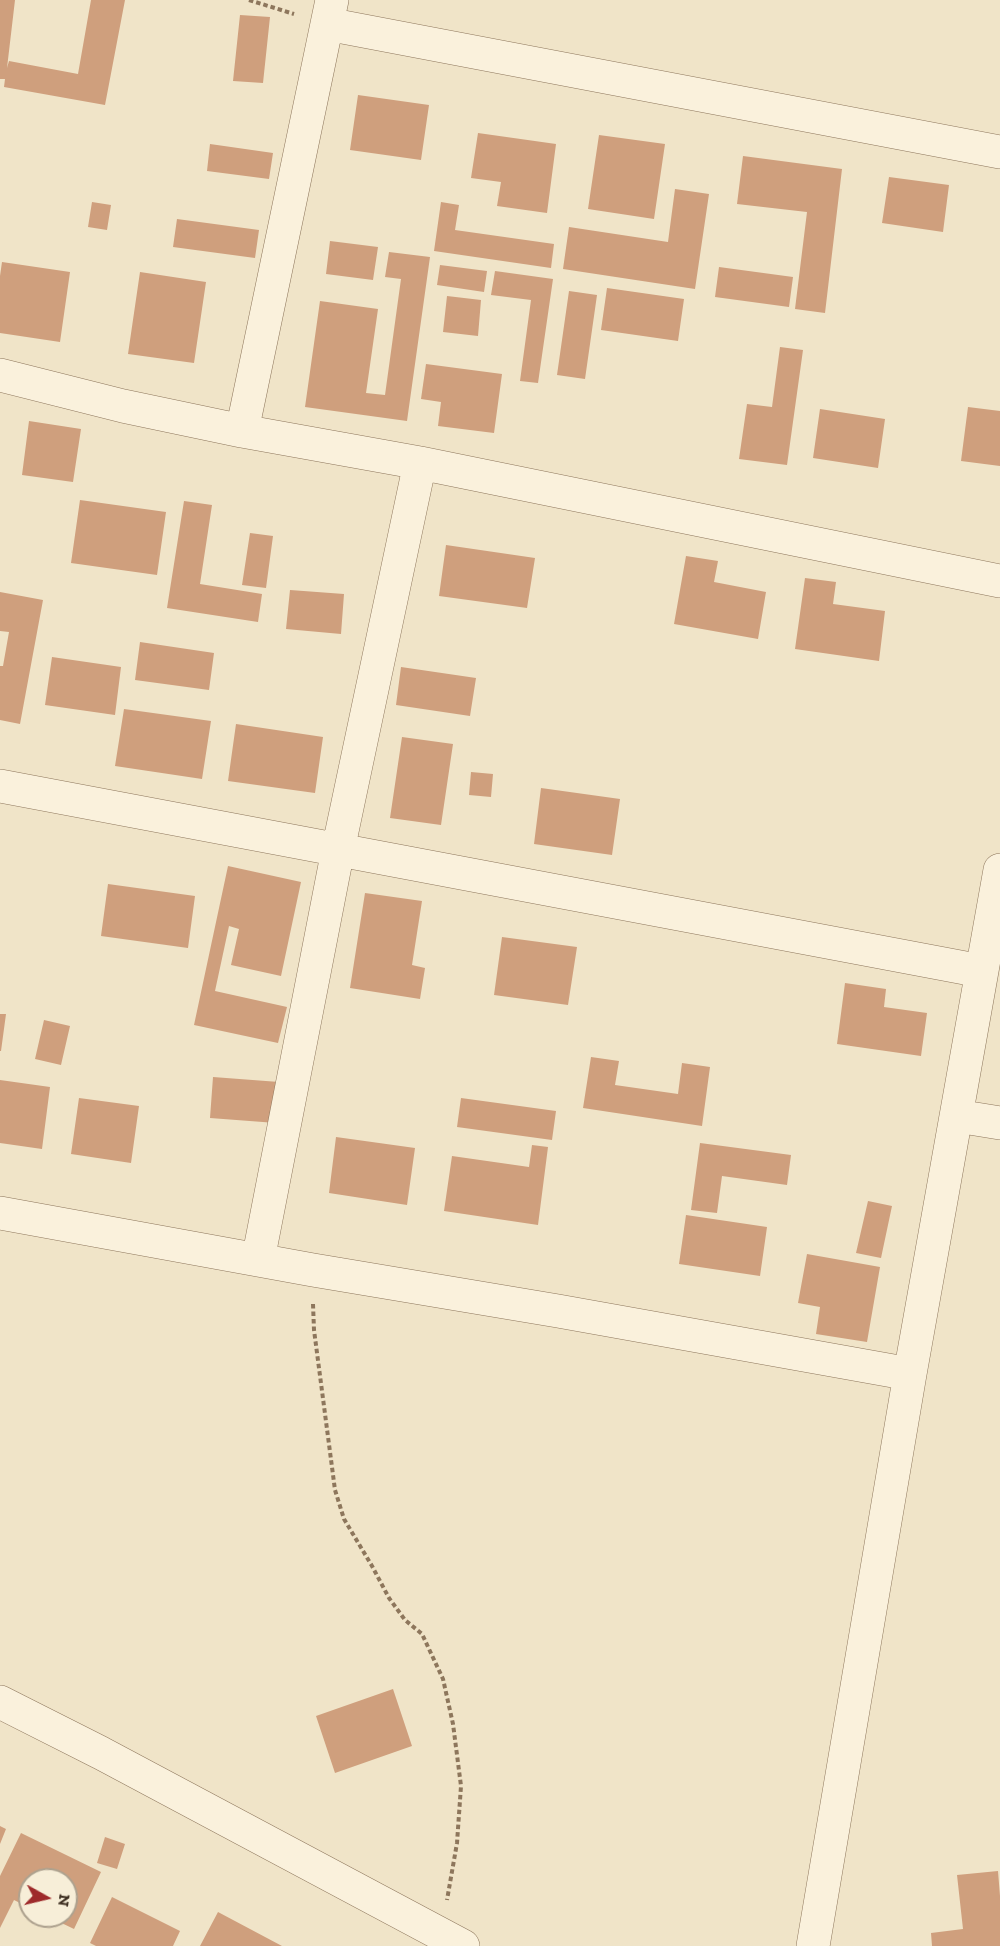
<!DOCTYPE html>
<style>
body{margin:0}
#map{position:relative;width:1000px;height:1946px;overflow:hidden;background:#f0e4c8;font-family:"Zilla Slab",serif}
canvas{display:block}
.north{position:absolute;left:18px;top:1868px;width:60px;height:60px;box-sizing:border-box;background:#f7eed8;border:2px solid #ada18e;border-radius:50%;rotate:98deg;font-size:16px;font-weight:700;line-height:24px;text-align:center;color:#3d2e20}
.north::after{content:'';display:block;margin:auto;width:21px;height:27px;background:#9e2a2b;clip-path:polygon(50% 0,100% 100%,50% 72%,0 100%)}
</style>
<div id="map">
<canvas width="1000" height="1946"></canvas>
<div class="north">N</div>
</div>
<script>
const ctx = document.querySelector('canvas').getContext('2d');
ctx.lineJoin = 'round';
function paint(path, color) {
  ctx.fillStyle = color;
  ctx.fill(path, 'evenodd');
}
function shape(rows) {
  const path = new Path2D();
  for (const r of rows) {
    path.moveTo(r[0], r[1]);
    for (let i = 2; i < r.length; i += 2) path.lineTo(r[i], r[i + 1]);
  }
  return path;
}
function trace(path, color, width, dash) {
  ctx.strokeStyle = color;
  ctx.lineWidth = width;
  ctx.lineCap = dash ? 'butt' : 'round';
  ctx.setLineDash(dash || []);
  ctx.stroke(path);
}
const building = shape([
 [0,0,15,0,7,68,9,61,78,74,91,0,125,0,105,105,4,87,5,79,0,79],
 [240,15,270,17,263,83,233,81],
 [358,95,429,105,421,160,350,150],
 [478,133,556,144,547,213,497,206,501,182,471,178],
 [599,135,665,144,654,219,588,209],
 [210,144,273,153,269,179,207,171],
 [743,156,842,169,825,313,795,309,807,212,737,204],
 [889,177,949,185,943,232,882,223],
 [675,189,709,194,695,289,563,269,569,227,668,242],
 [92,202,111,205,107,230,88,227],
 [441,202,459,205,455,230,554,244,551,268,434,251],
 [177,219,259,230,255,258,173,247],
 [330,241,378,247,373,280,326,274],
 [389,252,430,257,407,421,305,407,320,301,378,309,366,393,385,395,401,279,385,277],
 [2,262,70,272,60,342,0,333,0,276],
 [440,265,487,271,484,292,437,285],
 [719,267,793,277,789,307,715,297],
 [495,271,553,279,538,383,520,381,531,300,491,295],
 [140,272,206,282,194,363,128,354],
 [607,288,684,299,678,341,601,330],
 [569,291,597,295,585,379,557,375],
 [447,296,481,300,478,336,443,332],
 [780,347,803,350,787,465,739,459,747,404,772,407],
 [426,364,502,374,494,433,438,426,441,402,421,399],
 [968,407,1000,411,1000,466,961,461],
 [820,409,885,419,878,468,813,458],
 [29,421,81,429,73,482,22,475],
 [80,500,166,512,157,575,71,563],
 [184,501,212,505,200,584,262,594,258,622,167,608],
 [250,533,273,536,266,588,242,585],
 [446,545,535,558,527,608,439,596],
 [686,556,718,561,714,582,766,592,758,639,674,624],
 [805,578,836,582,833,604,885,611,879,661,795,649],
 [290,590,344,594,341,634,286,629],
 [0,592,43,600,20,724,0,720,0,666,3,666,9,632,0,631],
 [140,642,214,653,209,690,135,680],
 [52,657,121,667,115,715,45,705],
 [401,667,476,678,470,716,396,705],
 [124,709,211,721,202,779,115,766],
 [236,724,323,737,315,793,228,781],
 [402,737,453,744,441,825,390,818],
 [471,772,493,774,491,797,469,795],
 [541,788,620,799,612,855,534,844],
 [228,866,301,882,281,976,231,965,239,929,229,926,215,991,287,1007,278,1043,194,1025],
 [108,884,195,896,188,948,101,936],
 [365,893,422,901,412,965,425,968,420,999,350,988],
 [502,937,577,947,568,1005,494,995],
 [845,983,886,989,884,1007,927,1013,921,1056,837,1044],
 [0,1014,6,1014,1,1051,0,1051],
 [44,1020,70,1026,61,1065,35,1059],
 [591,1057,619,1061,615,1085,678,1094,682,1063,710,1067,702,1126,583,1108],
 [213,1077,279,1082,276,1123,210,1118],
 [0,1080,50,1087,42,1149,0,1143],
 [79,1098,139,1106,131,1163,71,1154],
 [461,1098,556,1111,552,1140,457,1127],
 [336,1137,415,1148,407,1205,329,1193],
 [700,1143,791,1155,787,1185,722,1176,717,1213,691,1210],
 [532,1145,548,1147,538,1225,444,1211,452,1156,529,1167],
 [868,1201,892,1206,881,1258,856,1253],
 [686,1215,767,1227,760,1276,679,1264],
 [807,1254,880,1267,867,1342,816,1334,820,1307,798,1303],
 [393,1689,412,1746,335,1773,316,1716],
 [0,1826,6,1829,0,1844],
 [21,1833,101,1872,74,1929,47,1916,66,1916,66,1880,30,1880,30,1908,14,1900,0,1928,0,1876],
 [105,1837,125,1844,117,1869,97,1863],
 [998,1871,1000,1896,1000,1946,932,1946,931,1933,963,1929,957,1875],
 [112,1897,180,1931,173,1946,96,1946,90,1943],
 [218,1912,282,1946,200,1946]
]);
const path = shape([
 [249,0,294,14],
 [313,1304,314,1330,335,1490,344,1519,372,1566,389,1598,405,1620,422,1634,443,1679,453,1724,461,1786,457,1843,447,1900]
]);
const minor = shape([
 [332,0,242,431,420,463,1000,581],
 [327,24,1000,152],
 [0,375,123,406,242,431],
 [0,786,981,971],
 [957,1116,1000,1123],
 [0,1213,313,1270,558,1311,910,1374],
 [258,1260,338,850,420,463],
 [0,1702,101,1753,463,1946],
 [813,1946,910,1374,1000,870]
]);
paint(building, '#cf9f7d');
trace(minor, '#8d765c', 34);
trace(path, '#8d765c', 4, [4.5, 3]);
trace(minor, '#faf1dc', 33);
</script>
